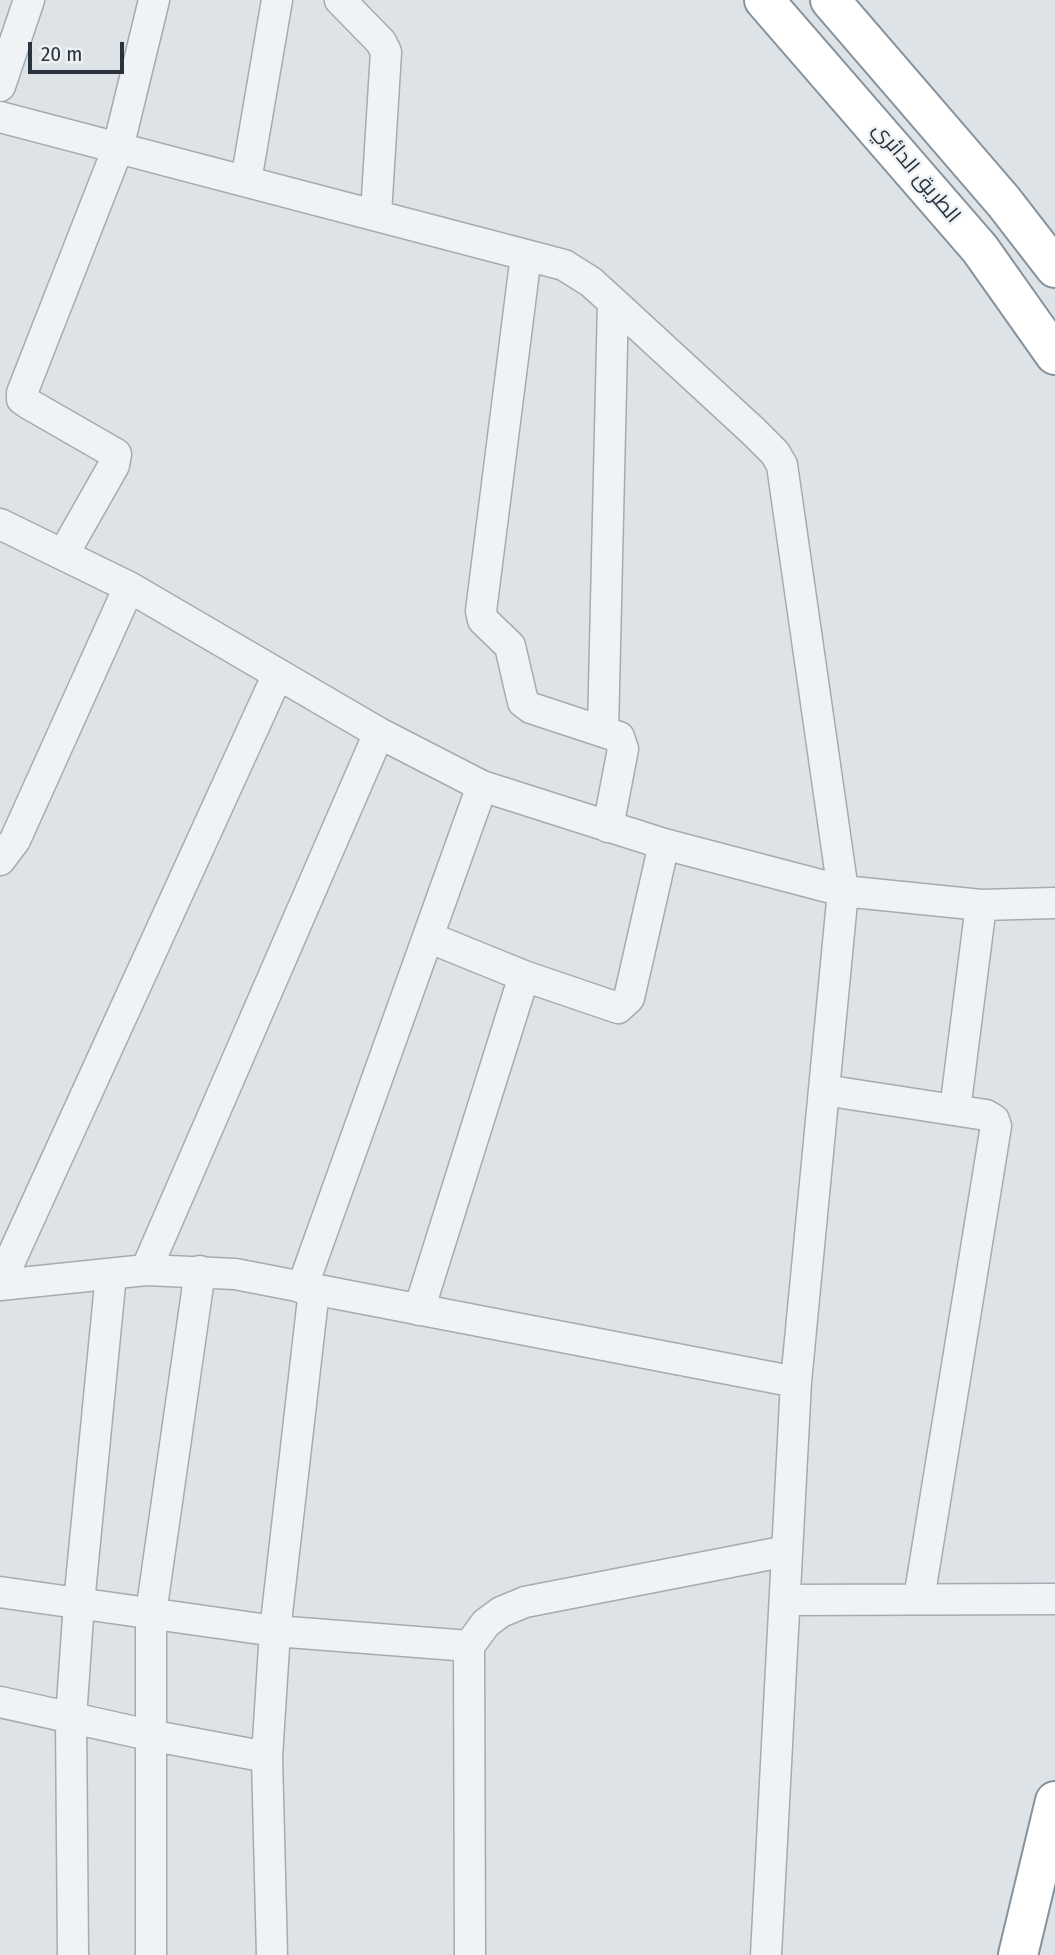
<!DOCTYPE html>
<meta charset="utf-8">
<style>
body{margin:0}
#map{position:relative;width:1055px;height:1955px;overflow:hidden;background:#dee3e7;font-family:"Fira Sans Condensed",sans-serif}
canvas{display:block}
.scale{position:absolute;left:28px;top:42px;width:96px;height:32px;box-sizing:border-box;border:4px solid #28333d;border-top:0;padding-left:9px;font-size:21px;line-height:24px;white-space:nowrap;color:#28333d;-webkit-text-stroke:5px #edf1f4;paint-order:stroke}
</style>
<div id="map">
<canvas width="1055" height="1955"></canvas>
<div class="scale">20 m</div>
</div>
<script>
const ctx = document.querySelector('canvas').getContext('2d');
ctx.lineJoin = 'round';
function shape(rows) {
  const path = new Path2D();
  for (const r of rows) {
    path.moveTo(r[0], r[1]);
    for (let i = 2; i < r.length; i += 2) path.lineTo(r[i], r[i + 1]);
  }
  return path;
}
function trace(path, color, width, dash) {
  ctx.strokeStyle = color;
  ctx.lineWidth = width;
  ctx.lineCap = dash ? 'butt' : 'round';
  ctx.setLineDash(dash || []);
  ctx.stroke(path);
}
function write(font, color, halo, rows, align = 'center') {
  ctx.font = font + ' "Fira Sans Condensed",Cairo,sans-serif';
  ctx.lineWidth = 5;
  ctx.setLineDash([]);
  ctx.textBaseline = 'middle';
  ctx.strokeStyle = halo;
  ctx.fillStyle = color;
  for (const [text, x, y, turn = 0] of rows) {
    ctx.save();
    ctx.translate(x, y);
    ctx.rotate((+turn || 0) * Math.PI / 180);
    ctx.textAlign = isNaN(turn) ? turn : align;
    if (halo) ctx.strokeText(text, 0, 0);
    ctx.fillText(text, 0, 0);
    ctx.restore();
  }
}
const street = shape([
 [340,0,381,42,386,52,376,214],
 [0,86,29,0],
 [0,117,564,265,591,282,613,302,753,431,775,453,782,465,843,891,796,1382,766,1955],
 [246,181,277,0],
 [526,255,481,611,483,620,510,646,523,702,531,708,619,737,623,749,608,827],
 [0,524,129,587,379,733,482,786,664,844,843,891,981,905,1055,903],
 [63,555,114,465,116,454,29,404,22,399,22,393,118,148,154,0],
 [603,731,613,302],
 [0,860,15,840,129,587],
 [428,937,524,976,618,1008,629,998,664,844],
 [824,1090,986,1115,994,1120,996,1126,919,1599],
 [955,1110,981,905],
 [146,1270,379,733],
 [0,1283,278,674],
 [0,1285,146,1270,235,1274,796,1382],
 [302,1288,482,786],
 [419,1310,524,976],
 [0,1592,275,1631,469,1646],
 [785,1600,1055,1599],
 [0,1702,149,1735,267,1757],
 [73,1955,71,1718,79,1603,111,1274],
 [151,1955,151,1613,200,1271],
 [272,1955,267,1757,275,1631,314,1290],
 [470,1955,469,1646,486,1623,501,1612,525,1602,787,1551]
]);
const highway = shape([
 [764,0,980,249,1055,355],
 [830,0,1004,202,1055,268],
 [1018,1955,1055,1801]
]);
const streetNames = [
 ["الطريق الدائري",916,173,50]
];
trace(street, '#a4abb1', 33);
trace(highway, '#86939d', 42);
trace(street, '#f0f3f5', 30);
trace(highway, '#fff', 38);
write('21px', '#28333d', '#edf1f4', streetNames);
</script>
